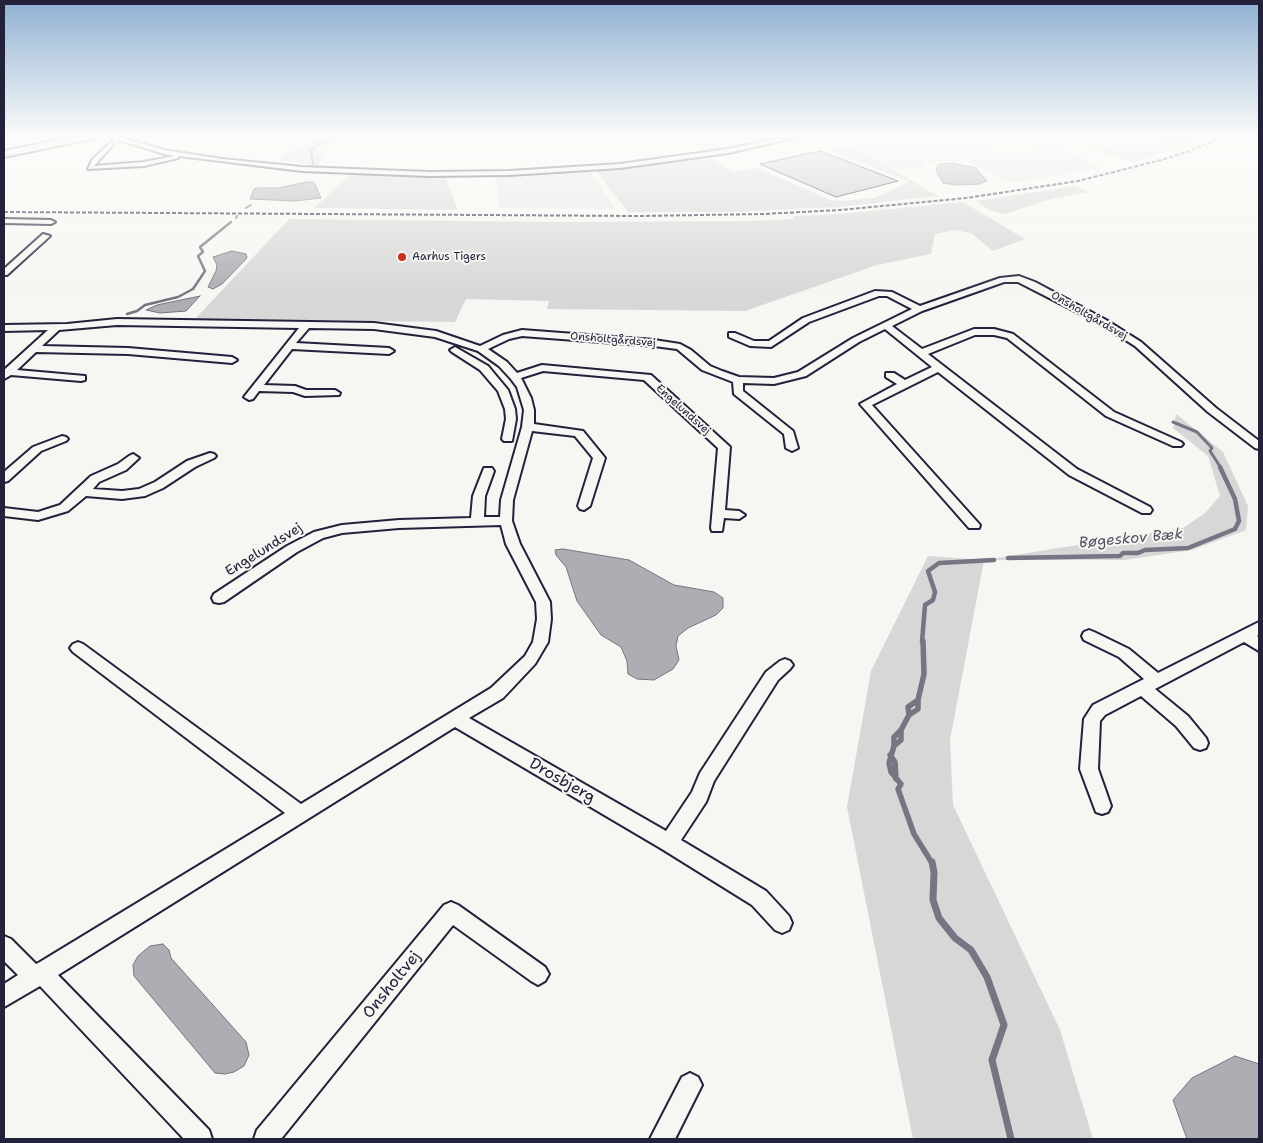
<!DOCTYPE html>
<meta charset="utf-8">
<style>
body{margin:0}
#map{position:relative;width:1263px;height:1143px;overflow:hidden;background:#f6f6f2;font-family:"Shantell Sans",sans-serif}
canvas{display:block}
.frame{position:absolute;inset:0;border:5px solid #22223b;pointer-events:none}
</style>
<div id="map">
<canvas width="1263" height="1143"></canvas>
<div class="frame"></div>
</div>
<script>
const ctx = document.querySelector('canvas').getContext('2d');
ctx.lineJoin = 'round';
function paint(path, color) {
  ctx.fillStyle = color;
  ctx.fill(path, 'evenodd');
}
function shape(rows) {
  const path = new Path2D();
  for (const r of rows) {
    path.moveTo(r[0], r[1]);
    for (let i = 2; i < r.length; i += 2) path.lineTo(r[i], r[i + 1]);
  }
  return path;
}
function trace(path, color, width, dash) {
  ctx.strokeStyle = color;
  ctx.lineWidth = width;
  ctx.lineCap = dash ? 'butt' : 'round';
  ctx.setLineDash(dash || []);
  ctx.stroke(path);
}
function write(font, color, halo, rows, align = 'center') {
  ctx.font = font + ' "Shantell Sans",sans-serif';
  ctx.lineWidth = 4;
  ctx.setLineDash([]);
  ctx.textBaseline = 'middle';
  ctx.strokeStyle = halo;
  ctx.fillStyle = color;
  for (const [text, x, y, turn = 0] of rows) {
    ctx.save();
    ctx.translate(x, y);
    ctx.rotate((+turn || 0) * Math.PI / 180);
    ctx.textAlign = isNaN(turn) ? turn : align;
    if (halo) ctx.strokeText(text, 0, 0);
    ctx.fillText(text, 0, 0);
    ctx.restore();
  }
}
const built = shape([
 [4,136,64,136,4,148],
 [663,136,782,136,715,151],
 [840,136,971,136,998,151,1064,148,1101,168,1011,183,964,160,922,163,925,167,896,169],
 [590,171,616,209,499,208,496,176]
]);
const green = shape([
 [317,136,500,136,416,141,400,138,375,138,340,142,334,144,322,155,319,166,281,160,281,156],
 [1165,136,1208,136,1173,150,1133,162,1082,146,1147,144],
 [851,145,938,196,839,207,793,209,735,212,628,212,596,171,711,158,733,172,757,168,831,200,842,201,874,198,910,182,829,149],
 [351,174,445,177,458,210,314,208],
 [1075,186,1088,192,1043,201,1005,214,989,210,976,201],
 [963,202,1025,239,993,251,971,233,955,230,935,234,931,254,877,265,745,311,547,309,549,301,466,299,455,322,195,319,289,219,555,222,750,221,795,219,794,216,839,214],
 [1176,414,1223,452,1248,506,1246,530,1192,550,1125,560,984,560,950,740,953,805,1060,1030,1093,1139,913,1139,847,807,871,671,928,556,984,560,1183,528,1205,513,1220,496,1208,456,1173,428]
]);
const water = shape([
 [952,163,976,168,987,181,979,184,957,185,943,183,936,170,939,164,952,163],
 [307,182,314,182,321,198,295,201,250,199,254,189,257,188,278,188,307,182],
 [232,251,246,254,247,258,222,284,213,289,208,287,216,271,217,265,213,257,232,251],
 [200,296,186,311,160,313,146,310,157,305,200,296],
 [563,549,629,560,674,585,714,592,723,598,723,608,716,615,688,628,678,636,676,646,679,660,673,669,654,680,637,679,628,674,627,661,621,647,601,635,577,601,566,567,556,555,555,550,563,549],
 [163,944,169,950,171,958,246,1042,249,1055,244,1066,234,1072,225,1074,215,1073,134,976,133,965,138,956,150,946,163,944],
 [1235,1056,1259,1064,1259,1139,1187,1139,1173,1100,1192,1078,1235,1056]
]);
const streamFar5 = shape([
 [313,164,311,151,322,141,339,136],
 [246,208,251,205],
 [236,218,237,216]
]);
const streamFar4 = shape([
 [127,314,137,311,145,305,178,297,193,289,205,271,198,256,203,252,200,247,231,222]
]);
const streamFar3 = shape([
 [1173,422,1197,432,1212,448,1210,451,1221,468]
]);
const streamFar2 = shape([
 [1008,558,1120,556,1123,553,1138,553,1145,550,1188,548,1235,529,1239,521,1235,499,1220,467],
 [922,642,925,605,933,600,935,592,928,571,939,563,994,560]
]);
const streamFar1 = shape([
 [923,641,924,674,918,700,908,707,909,715,901,730,894,737,894,746,889,763,891,772,901,784,898,789,914,834,932,863],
 [909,715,918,709,918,700],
 [894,746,901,740,901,730],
 [890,755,895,762,896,779]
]);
const stream = shape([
 [932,862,934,872,933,900,939,918,955,938,971,950,987,977,1004,1025,992,1060,1011,1139]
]);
const building = shape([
 [820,151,898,181,836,197,760,164,820,151]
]);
const minor = shape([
 [106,136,115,136,164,150,222,159,302,167,429,172,509,171,620,164,728,149,791,136,802,136,728,153,620,168,509,175,429,176,302,171,179,156,178,158,144,166,88,169,92,160,111,142,113,145,94,166,144,162,174,156,161,153,106,136],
 [4,219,51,220,55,222,51,224,4,223,4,219],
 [43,234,50,236,7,275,4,275,4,269,43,234],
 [1019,276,1035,282,1106,320,1141,342,1216,408,1259,441,1259,449,1255,448,1208,412,1135,346,1100,324,1018,282,1004,282,922,311,892,326,922,349,974,329,994,329,1013,334,1114,412,1181,442,1183,444,1181,446,1173,446,1106,416,1007,338,994,335,975,335,928,354,1077,469,1150,507,1152,510,1150,513,1142,513,1069,475,938,372,872,405,980,525,979,528,969,528,860,404,897,384,886,377,886,373,894,373,905,380,932,367,885,329,859,342,806,376,774,384,743,383,743,391,793,431,798,448,792,451,786,448,784,434,734,394,733,382,702,370,677,349,654,346,522,336,509,339,488,349,507,362,517,373,542,365,651,375,730,447,725,510,739,511,745,515,739,519,724,518,722,531,712,531,711,528,718,448,644,380,543,371,521,378,531,398,534,410,534,424,583,431,605,458,590,506,584,510,580,509,578,506,593,458,575,436,532,431,513,500,512,521,520,544,550,602,551,619,548,642,535,664,503,698,469,718,666,831,692,792,700,773,766,672,780,661,785,659,790,661,793,665,790,669,778,680,714,781,706,802,681,840,766,891,789,916,792,923,789,930,782,933,775,930,752,905,662,849,455,727,58,975,209,1130,212,1139,184,1139,40,986,4,1007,4,984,18,975,4,961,4,936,11,939,36,964,40,962,285,813,73,652,70,648,73,644,78,642,83,644,301,804,491,688,525,656,533,642,537,619,536,602,506,544,501,525,399,528,342,533,323,538,297,552,224,602,219,603,214,602,212,598,214,594,287,546,314,532,342,525,399,520,471,518,473,496,484,468,492,468,494,471,485,496,484,517,500,517,501,500,522,427,524,410,517,387,511,379,499,366,478,351,435,337,374,329,309,328,296,343,389,348,394,351,389,354,292,349,264,385,295,386,306,390,335,390,340,393,339,395,305,396,293,392,259,391,253,399,249,400,244,397,299,328,117,325,59,330,42,346,128,348,232,357,237,360,232,363,128,354,36,352,17,370,85,376,85,380,81,381,11,375,4,379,4,370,48,330,4,331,4,325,67,324,117,319,374,323,436,331,480,346,503,335,522,330,654,340,680,344,691,350,710,366,722,371,739,377,774,378,798,372,853,338,912,309,887,296,879,296,809,322,771,347,750,346,729,337,729,333,735,333,754,341,769,341,803,318,875,291,892,292,920,306,1000,278,1019,276],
 [455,347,488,366,508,390,515,409,516,419,512,441,504,441,502,439,506,419,505,409,498,391,480,370,452,352,450,350,455,347],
 [62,436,66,437,68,439,66,441,41,451,8,481,4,482,4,472,33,447,62,436],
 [210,453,214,454,216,456,214,458,195,467,163,488,145,496,122,499,86,496,68,511,38,520,4,516,4,508,38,512,60,505,91,476,118,464,129,456,133,454,139,458,126,470,99,482,93,489,122,491,139,489,155,482,187,461,210,453],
 [1259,622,1259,634,1257,636,1259,637,1259,651,1244,642,1155,689,1188,716,1206,738,1208,743,1206,748,1200,750,1194,748,1176,726,1141,696,1105,715,1100,721,1098,769,1111,806,1108,812,1102,814,1096,812,1080,769,1084,719,1093,705,1144,679,1119,657,1084,640,1082,636,1084,632,1089,630,1094,632,1129,649,1158,673,1259,622],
 [451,902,458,905,545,967,549,974,545,981,538,985,531,981,453,925,281,1139,254,1139,257,1130,444,905,451,902],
 [690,1073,698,1077,702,1085,675,1139,650,1139,682,1077,690,1073]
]);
const secondary = shape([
 [79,136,95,136,91,139,4,157,4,151,79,136]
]);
const rail = shape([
 [4,212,639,216,764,214,840,210,966,198,1078,181,1161,160,1190,151,1225,136]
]);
const markers = [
 [402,257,5,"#c8321e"]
];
const farPoinames = [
 ["Aarhus Tigers",412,257]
];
const farStreetnames = [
 ["Onsholtgårdsvej",1089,316,30],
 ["Onsholtgårdsvej",613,340,5],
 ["Engelundsvej",683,410,42]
];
const streetNames = [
 ["Engelundsvej",264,550,-32]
];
const waterNames = [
 ["Bøgeskov Bæk",1131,539,-5]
];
const nearStreetnames = [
 ["Drosbjerg",562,781,30],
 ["Onsholtvej",392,985,-51]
];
paint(built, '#e6e6e4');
paint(green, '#d7d7d7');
paint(water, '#adadb3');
trace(water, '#757583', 1);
trace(streamFar5, '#757583', 2);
trace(streamFar4, '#757583', 2.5);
trace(streamFar3, '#757583', 3);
trace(streamFar2, '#757583', 4.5);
trace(streamFar1, '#757583', 5.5);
trace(stream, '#757583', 7);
paint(building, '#c2c2c4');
trace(building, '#22223b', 1);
trace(minor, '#22223b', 4);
trace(secondary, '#22223b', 4);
paint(minor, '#f6f6f2');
paint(secondary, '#f6f6f2');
trace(rail, '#22223b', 2, [4, 2]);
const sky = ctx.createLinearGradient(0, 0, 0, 296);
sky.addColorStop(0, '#90b1d3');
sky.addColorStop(0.46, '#fbfbf9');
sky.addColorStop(1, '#fbfbf900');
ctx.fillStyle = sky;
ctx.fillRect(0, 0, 1263, 296);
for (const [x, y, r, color] of markers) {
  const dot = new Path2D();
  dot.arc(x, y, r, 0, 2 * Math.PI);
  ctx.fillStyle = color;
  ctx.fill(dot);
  trace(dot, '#f6f6f2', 2);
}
write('11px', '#22223b', '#f6f6f2', farPoinames, 'left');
write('11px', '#22223b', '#f6f6f2', farStreetnames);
write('14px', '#22223b', '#f6f6f2', streetNames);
write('italic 15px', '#535365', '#f6f6f2', waterNames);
write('16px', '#22223b', '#f6f6f2', nearStreetnames);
</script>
